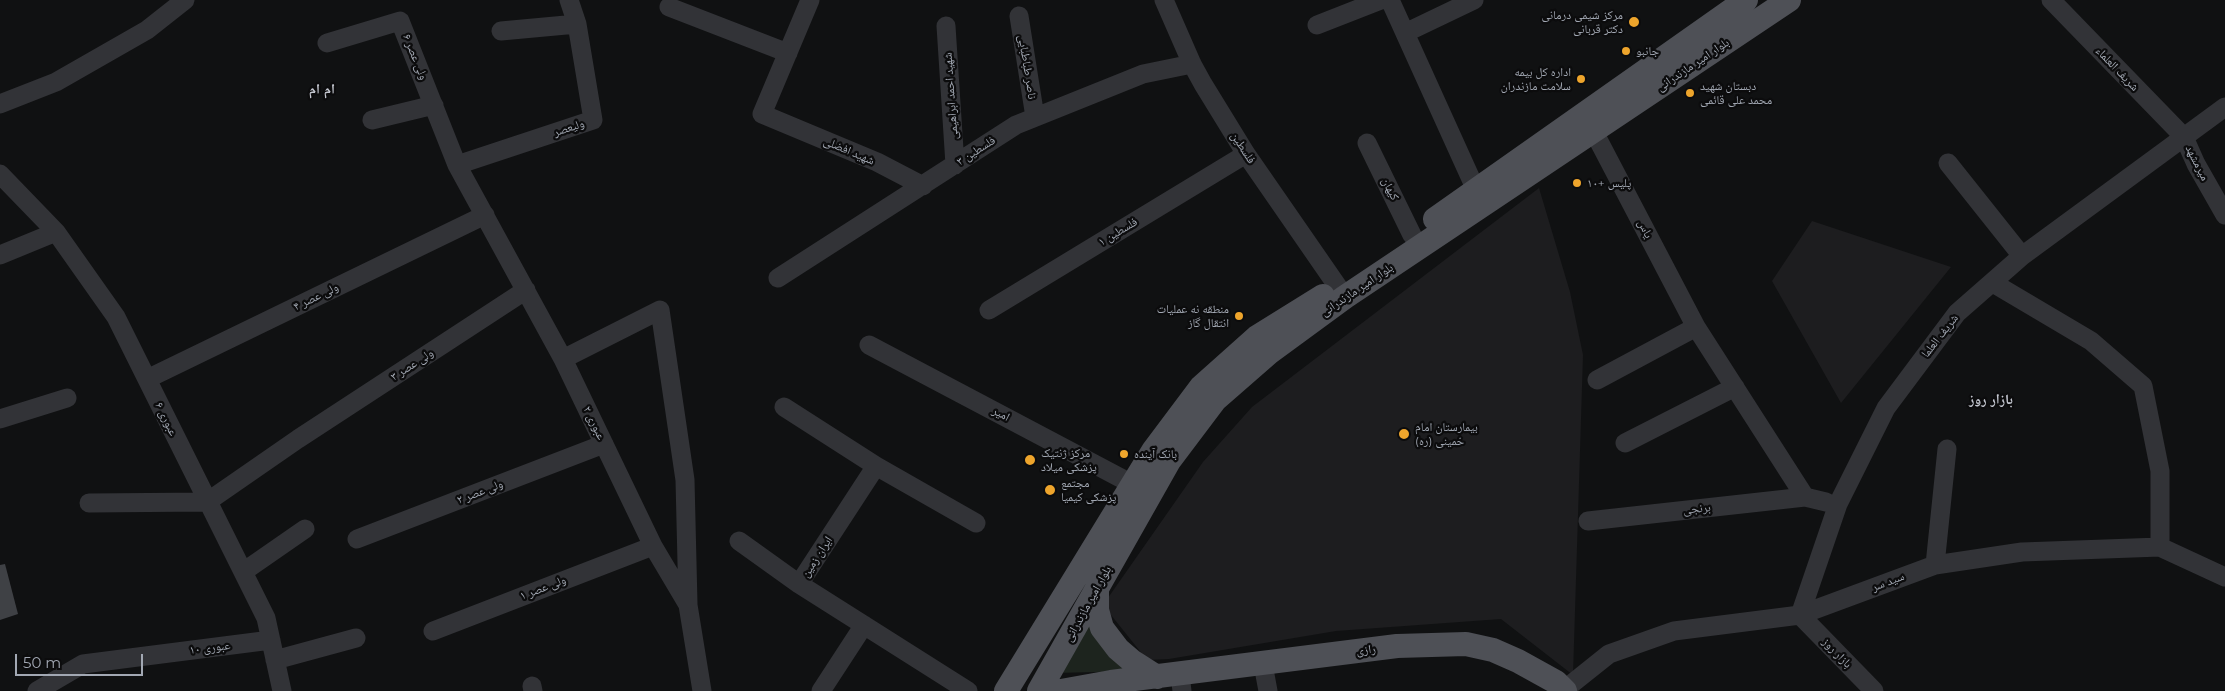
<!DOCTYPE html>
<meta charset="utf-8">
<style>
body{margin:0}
#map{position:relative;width:2225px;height:691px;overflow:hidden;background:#101112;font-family:Montserrat,sans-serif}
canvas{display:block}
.scale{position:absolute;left:15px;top:654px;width:128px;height:22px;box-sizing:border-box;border:2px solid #a2a8b3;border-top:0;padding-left:6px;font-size:15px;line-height:18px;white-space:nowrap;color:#a2a8b3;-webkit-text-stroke:4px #0c0c0d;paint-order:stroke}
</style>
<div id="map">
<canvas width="2225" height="691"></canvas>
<div class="scale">50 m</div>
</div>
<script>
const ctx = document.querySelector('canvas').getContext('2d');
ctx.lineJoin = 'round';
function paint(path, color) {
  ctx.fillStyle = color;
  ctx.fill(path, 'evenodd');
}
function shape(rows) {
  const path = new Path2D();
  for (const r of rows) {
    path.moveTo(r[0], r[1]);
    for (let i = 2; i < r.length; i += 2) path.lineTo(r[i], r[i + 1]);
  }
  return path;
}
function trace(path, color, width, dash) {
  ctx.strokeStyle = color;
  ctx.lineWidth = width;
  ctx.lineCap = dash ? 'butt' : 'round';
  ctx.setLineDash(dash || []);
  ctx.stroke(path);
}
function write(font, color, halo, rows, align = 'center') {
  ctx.font = font + ' Montserrat,"Noto Naskh Arabic",sans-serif';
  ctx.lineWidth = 4.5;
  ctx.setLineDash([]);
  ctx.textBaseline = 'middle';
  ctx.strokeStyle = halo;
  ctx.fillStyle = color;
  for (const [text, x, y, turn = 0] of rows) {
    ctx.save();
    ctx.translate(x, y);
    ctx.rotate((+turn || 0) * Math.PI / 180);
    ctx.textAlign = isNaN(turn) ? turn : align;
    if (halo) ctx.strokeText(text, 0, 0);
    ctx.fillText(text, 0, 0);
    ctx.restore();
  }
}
const built = shape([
 [1539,188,1570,292,1583,355,1573,675,1501,619,1336,631,1169,659,1147,660,1103,605,1203,462,1252,407],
 [1812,221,1951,267,1841,403,1772,281]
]);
const green = shape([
 [1090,613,1137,671,1055,673]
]);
const building = shape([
 [5,564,18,614,0,620,0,565]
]);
const minor = shape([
 [810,0,762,114,877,162,923,186],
 [1164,0,1192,64,1203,84,1246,154,1338,287],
 [1390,0,1476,190],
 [2051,0,2184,137,2196,164,2225,215],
 [669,7,788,53],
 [1019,16,1035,117],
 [1317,25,1381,0],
 [946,26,955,165],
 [501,31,577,24],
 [1405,33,1474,0],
 [327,43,400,21,457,165,563,359,653,546,688,605,702,691],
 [0,104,56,82,147,30,185,0],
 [372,120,434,105],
 [1594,132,1696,327,1805,497,1826,502],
 [1367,143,1412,235],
 [1948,163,2022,256],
 [457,165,593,120,577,24,569,0],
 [0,174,56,232,116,317,266,618,282,691],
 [0,255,56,232],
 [778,278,1016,125,1143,74,1192,64],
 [1993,283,2091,341,2143,386,2160,471,2160,547],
 [989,310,1246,154],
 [869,345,1132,484],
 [563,359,660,310,685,480,688,604],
 [147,379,485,215],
 [1597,380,1696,327],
 [784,407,876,466,976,523],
 [0,419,67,398],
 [1625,443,1735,387],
 [89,503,207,502,298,439,526,290],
 [1588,521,1805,497],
 [357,539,604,444],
 [739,541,799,584,968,691],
 [1935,565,1947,449],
 [243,572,305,529],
 [799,584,876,466],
 [1800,615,1838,504,1886,408,1957,313,2022,256,2225,107],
 [1800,615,1874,691],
 [433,631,653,546],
 [275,660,356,638],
 [1263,664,1268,691],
 [1180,674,1182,691],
 [532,686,533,691],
 [1564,690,1609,654,1674,631,1800,615,1935,565,2022,552,2160,547,2225,577],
 [37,691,83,664,271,640],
 [821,691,864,625]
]);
const major = shape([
 [1435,219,1746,0],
 [1097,588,1097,610,1102,628,1118,649,1132,661,1157,677],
 [1006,691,1153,451,1201,387,1257,337,1323,296],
 [1039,691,1169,461,1215,400,1270,352,1345,297,1789,0],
 [1061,691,1111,682,1397,646,1466,644,1493,650,1518,661,1556,682,1565,691]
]);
const markers = [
 [1634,22,6,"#eea52c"],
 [1626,51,5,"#eea52c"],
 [1581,79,5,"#eea52c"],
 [1690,93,5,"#eea52c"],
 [1577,183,5,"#eea52c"],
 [1239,316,5,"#eea52c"],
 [1404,434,6,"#eea52c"],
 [1124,454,5,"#eea52c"],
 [1030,460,6,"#eea52c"],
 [1050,490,6,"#eea52c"]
];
const poiNames = [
 ["مرکز شیمی درمانی",1623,15,"right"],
 ["دکتر قربانی",1623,29,"right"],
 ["جانبو",1636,51],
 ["اداره کل بیمه",1571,72,"right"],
 ["سلامت مازندران",1571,86,"right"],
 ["دبستان شهید",1700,86],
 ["محمد علی قائمی",1700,100],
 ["پلیس +١٠",1587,183],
 ["منطقه نه عملیات",1229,309,"right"],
 ["انتقال گاز",1229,323,"right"],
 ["بیمارستان امام",1415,427],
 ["خمینی (ره)",1415,441],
 ["مرکز ژنتیک",1041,453],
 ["پزشکی میلاد",1041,467],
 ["بانک آینده",1134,454],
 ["مجتمع",1061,483],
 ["پزشکی کیمیا",1061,497]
];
const streetNames = [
 ["ولی عصر ۶",415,57,68],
 ["بلوار امیر مازندرانی",1693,65,-34],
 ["ناصر طباطبایی",1027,67,81],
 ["شریف العلماء",2117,69,46],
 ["شهید احمد ابراهیمی",951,96,-94],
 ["ولیعصر",569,128,-18],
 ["فلسطین",1243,148,57],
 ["شهید افضلی",849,151,23],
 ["فلسطین ۳",976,151,-33],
 ["میرمشهد",2197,163,63],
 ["کیهان",1390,189,63],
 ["یاس",1645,229,63],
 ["فلسطین ۱",1118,232,-31],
 ["بلوار امیر مازندرانی",1357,290,-34],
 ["ولی عصر ۴",316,297,-26],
 ["شریف العلما",1940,336,-52],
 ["ولی عصر ۳",412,365,-33],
 ["امیر",1001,414,28],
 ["عبوری ۶",166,419,64],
 ["عبوری ۲",594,423,64],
 ["ولی عصر ۲",480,492,-21],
 ["برنجی",1697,509,-6],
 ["ایران زمین",817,557,-57],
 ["سید سر",1888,582,-21],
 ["ولی عصر ۱",543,588,-21],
 ["بلوار امیر مازندرانی",1088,604,-61],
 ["عبوری ۱۰",210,648,-7],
 ["رازی",1366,650,-7],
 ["بازار روز",1837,653,46]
];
const neighbourhoodNames = [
 ["ام ام",322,90],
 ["بازار روز",1991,400]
];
paint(built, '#1d1d1f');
paint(green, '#1d241e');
paint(building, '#3f4145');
trace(minor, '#323337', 19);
trace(major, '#4e5056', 24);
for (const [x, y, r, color] of markers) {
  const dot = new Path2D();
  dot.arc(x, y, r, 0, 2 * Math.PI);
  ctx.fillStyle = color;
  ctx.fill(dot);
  trace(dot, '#0c0c0d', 2);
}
write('12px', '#a2a8b3', '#0c0c0d', poiNames, 'left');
write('12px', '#a2a8b3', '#0c0c0d', streetNames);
write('bold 14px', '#c3c6cf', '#0c0c0d', neighbourhoodNames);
</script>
